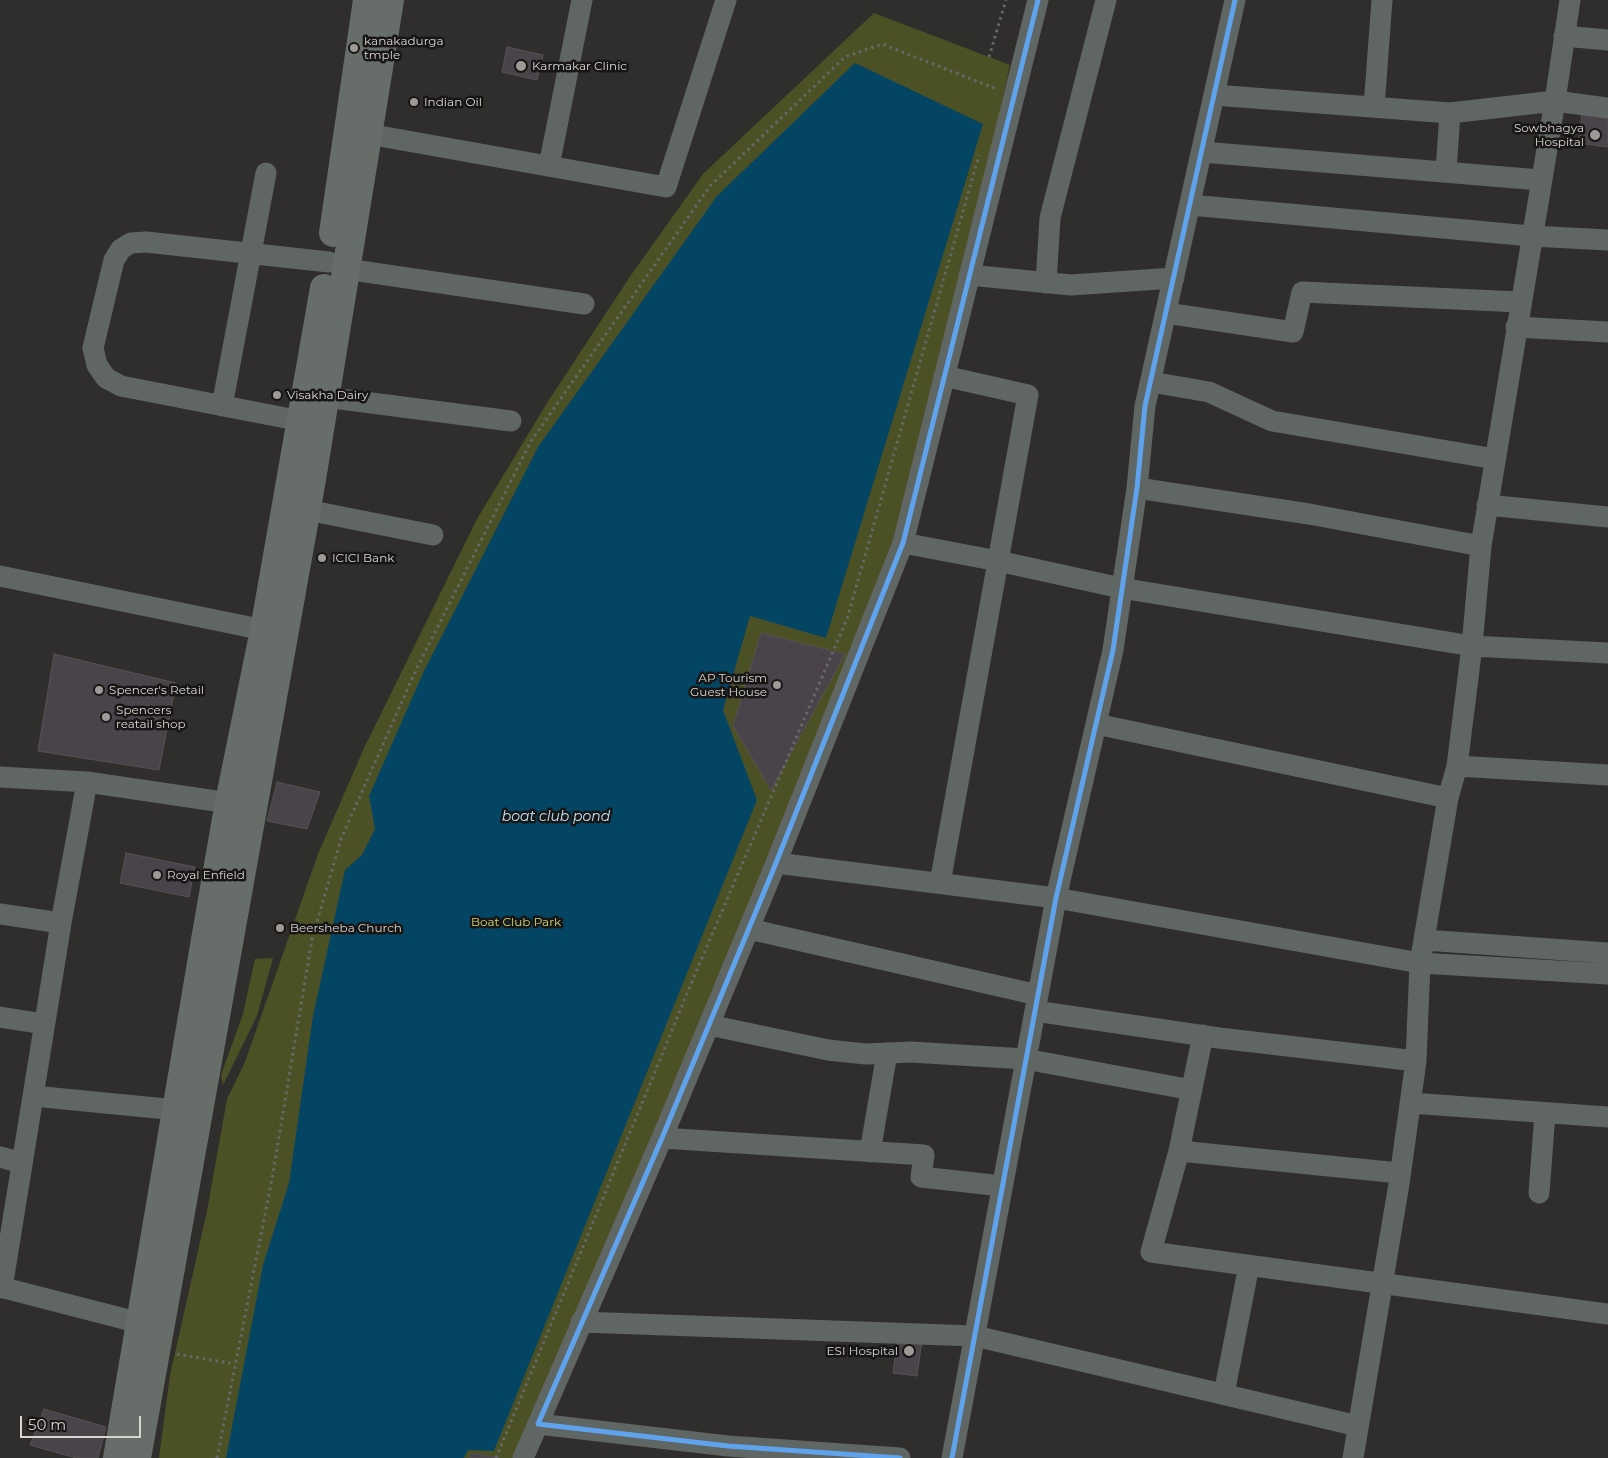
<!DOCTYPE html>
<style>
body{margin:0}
#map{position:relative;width:1608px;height:1458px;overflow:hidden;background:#302e2c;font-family:Montserrat,sans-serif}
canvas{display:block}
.scale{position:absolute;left:20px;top:1416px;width:121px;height:22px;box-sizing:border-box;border:2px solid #d7d4d2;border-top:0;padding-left:6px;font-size:15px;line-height:18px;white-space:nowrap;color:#d7d4d2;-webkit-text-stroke:4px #181615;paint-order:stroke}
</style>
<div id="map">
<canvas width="1608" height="1458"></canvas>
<div class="scale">50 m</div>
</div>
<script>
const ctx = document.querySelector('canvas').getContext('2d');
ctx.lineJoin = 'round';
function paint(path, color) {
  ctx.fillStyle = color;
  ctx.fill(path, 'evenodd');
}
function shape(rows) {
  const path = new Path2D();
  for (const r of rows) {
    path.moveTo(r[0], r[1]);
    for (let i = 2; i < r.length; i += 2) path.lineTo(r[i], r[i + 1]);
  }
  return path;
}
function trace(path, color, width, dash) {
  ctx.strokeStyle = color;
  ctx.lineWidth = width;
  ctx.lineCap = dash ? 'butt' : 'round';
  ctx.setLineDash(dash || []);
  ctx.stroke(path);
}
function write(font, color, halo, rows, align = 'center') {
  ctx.font = font + ' Montserrat,sans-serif';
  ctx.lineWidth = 5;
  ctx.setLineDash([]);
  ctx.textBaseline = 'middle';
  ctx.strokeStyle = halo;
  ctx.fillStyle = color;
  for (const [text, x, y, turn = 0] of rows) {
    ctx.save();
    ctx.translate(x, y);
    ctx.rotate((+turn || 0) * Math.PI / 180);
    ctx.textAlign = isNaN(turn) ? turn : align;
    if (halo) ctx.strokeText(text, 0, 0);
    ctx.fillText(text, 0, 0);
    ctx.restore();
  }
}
const green = shape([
 [874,13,1010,65,908,523,771,857,515,1458,159,1458,170,1375,207,1211,227,1099,245,1062,318,854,365,746,477,519,547,403,629,278,703,174],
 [273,958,257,1016,223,1085,221,1075,243,1014,255,959]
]);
const water = shape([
 [855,63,983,124,826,638,750,616,723,710,757,800,494,1451,468,1450,464,1458,226,1458,263,1265,289,1183,313,1016,345,870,362,855,375,829,369,796,424,671,538,447,717,196]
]);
const building = shape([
 [507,47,543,55,537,80,502,72,507,47],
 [1582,114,1608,118,1608,147,1578,143,1582,114],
 [761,633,845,654,771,790,733,726,761,633],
 [54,654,176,683,159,770,38,751,54,654],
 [277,782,320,792,307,829,267,821,277,782],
 [126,853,195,867,189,897,120,883,126,853],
 [898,1337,922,1340,917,1376,893,1373,898,1337],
 [44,1409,106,1427,98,1458,76,1458,30,1445,44,1409],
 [471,1453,500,1458,469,1458,471,1453]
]);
const path = shape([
 [989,57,1006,0],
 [177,1354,235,1364],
 [217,1458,272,1179,312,939,341,839,416,670,531,441,710,186,845,57,882,44,997,89],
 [496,1458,696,972,847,619,979,155]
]);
const minor = shape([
 [1564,36,1608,40],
 [1214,95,1450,113,1555,101,1608,108],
 [1374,107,1382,0],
 [368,134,666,187,726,0],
 [1202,152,1540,180],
 [549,166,582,0],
 [1446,172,1450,113],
 [1190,205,1531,236,1608,240],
 [346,269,584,304],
 [969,275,1071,285,1174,278],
 [1046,283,1050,218,1106,0],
 [1166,313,1293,332,1302,292,1520,302],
 [1516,327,1608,332],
 [1151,382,1209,392,1272,421,1495,459],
 [325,397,511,421],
 [222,406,266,173],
 [301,421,121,386,106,378,97,365,93,348,114,260,121,249,131,243,146,242,329,262],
 [1137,488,1309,514,1481,546],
 [1487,505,1608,517],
 [307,510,433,535],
 [903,543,998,561,1121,588,1472,646,1608,653],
 [0,576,264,630],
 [1096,724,1448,798],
 [1457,766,1608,775],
 [0,777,87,782,243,805],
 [776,863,1056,898,1420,963,1608,974],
 [940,883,1028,395,944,376],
 [0,914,61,923],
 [749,929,1038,995],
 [1424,940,1608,953],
 [1035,1011,1219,1038,1416,1061],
 [0,1017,44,1024],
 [709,1025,828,1050,866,1054,911,1052,1025,1059,1192,1090],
 [33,1096,177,1110],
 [1410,1103,1608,1117],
 [662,1138,924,1155,921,1177,1002,1186],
 [1179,1151,1203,1035],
 [870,1152,887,1053],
 [0,1157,22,1163],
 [1399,1173,1179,1151,1151,1252,1608,1314],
 [1539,1193,1545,1113],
 [0,1287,140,1323],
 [2,1288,61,923,87,782],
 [581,1322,975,1336,1358,1426],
 [1224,1394,1249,1265],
 [523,1458,538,1424],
 [900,1458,728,1446,538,1424,662,1138,774,868,903,543,1038,0],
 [952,1458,1056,898,1113,650,1137,488,1145,406,1235,0],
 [1353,1458,1399,1184,1416,1061,1420,963,1448,798,1457,766,1472,646,1481,546,1555,101,1570,0]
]);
const highway = shape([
 [333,233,367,0],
 [117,1458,205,940,229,802,264,630,324,288],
 [137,1458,312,479,390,0]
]);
const cycleway = shape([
 [900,1458,728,1446,538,1424,662,1138,774,868,903,543,1038,0],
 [952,1458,1056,898,1113,650,1137,488,1145,406,1235,0]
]);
const markers = [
 [354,48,5,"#9d9a98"],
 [521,66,6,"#9d9a98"],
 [414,102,5,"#9d9a98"],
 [1595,135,6,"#9d9a98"],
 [277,395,5,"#9d9a98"],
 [322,558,5,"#9d9a98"],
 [777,685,5,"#9d9a98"],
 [99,690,5,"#9d9a98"],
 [106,717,5,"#9d9a98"],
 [157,875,5,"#9d9a98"],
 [280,928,5,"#9d9a98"],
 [909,1351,6,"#9d9a98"]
];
const poiNames = [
 ["kanakadurga",364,41],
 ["tmple",364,55],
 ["Karmakar Clinic",532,66],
 ["Indian Oil",424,102],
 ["Sowbhagya",1584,128,"right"],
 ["Hospital",1584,142,"right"],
 ["Visakha Dairy",287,395],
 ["ICICI Bank",332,558],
 ["AP Tourism",767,678,"right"],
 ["Guest House",767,692,"right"],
 ["Spencer's Retail",109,690],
 ["Spencers",116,710],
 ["reatail shop",116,724],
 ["Royal Enfield",167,875],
 ["Beersheba Church",290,928],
 ["ESI Hospital",898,1351,"right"]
];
const parkNames = [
 ["Boat Club Park",516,922]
];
const waterNames = [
 ["boat club pond",556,817]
];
paint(green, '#4c5125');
paint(water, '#044563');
paint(building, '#4a434a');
trace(building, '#555353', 1);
trace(path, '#666967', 3, [2.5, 4]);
trace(minor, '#5f6663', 21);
trace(highway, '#676e6a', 28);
trace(cycleway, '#60a3ed', 5);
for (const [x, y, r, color] of markers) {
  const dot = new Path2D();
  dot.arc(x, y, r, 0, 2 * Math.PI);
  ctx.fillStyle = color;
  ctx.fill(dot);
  trace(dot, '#181615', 2);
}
write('12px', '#d7d4d2', '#181615', poiNames, 'left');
write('12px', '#ccd87f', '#181615', parkNames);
write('italic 14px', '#c0e1f7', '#181615', waterNames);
</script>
